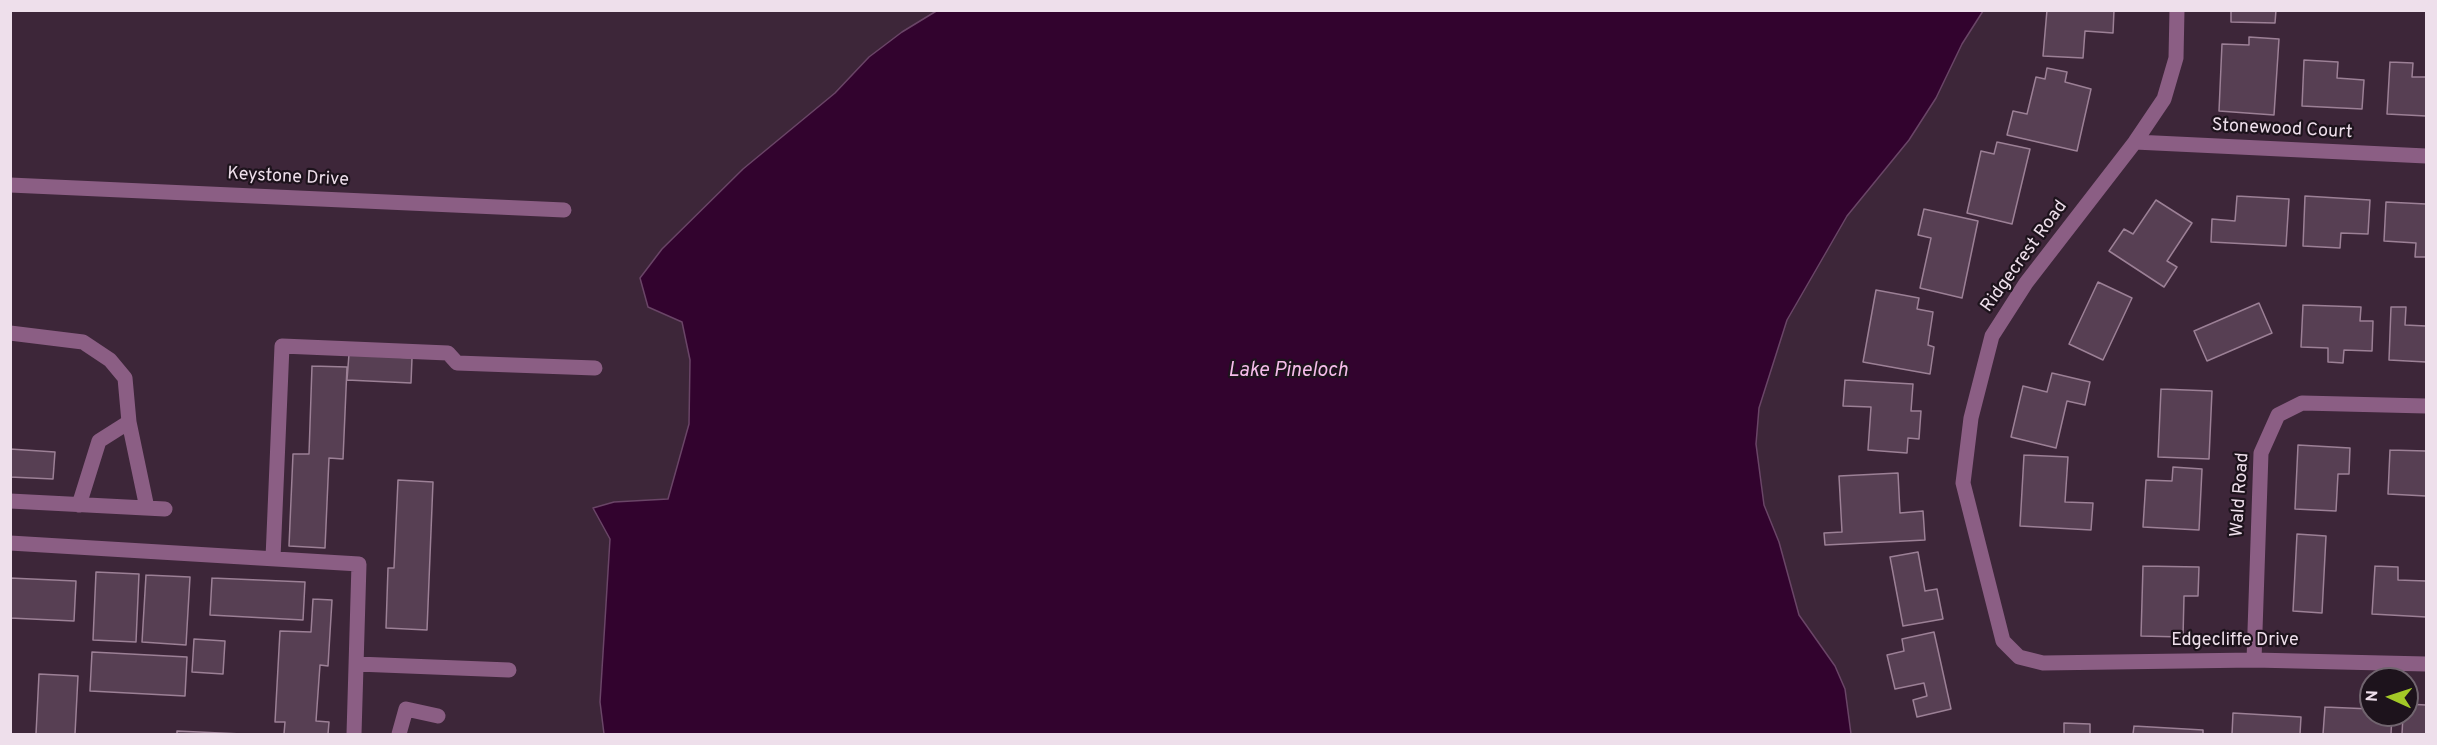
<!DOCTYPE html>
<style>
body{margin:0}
#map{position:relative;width:2437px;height:745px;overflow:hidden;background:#3d2639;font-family:Overpass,sans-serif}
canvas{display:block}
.frame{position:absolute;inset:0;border:12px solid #eedfeb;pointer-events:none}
.north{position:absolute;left:2359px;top:667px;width:60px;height:60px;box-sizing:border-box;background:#1d131c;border:2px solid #71656f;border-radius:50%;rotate:273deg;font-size:16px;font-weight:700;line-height:24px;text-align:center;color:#eedfeb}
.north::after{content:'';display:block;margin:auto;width:21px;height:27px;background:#a3c927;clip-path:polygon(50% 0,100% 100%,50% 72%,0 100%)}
</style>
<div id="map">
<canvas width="2437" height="745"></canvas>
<div class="frame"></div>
<div class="north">N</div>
</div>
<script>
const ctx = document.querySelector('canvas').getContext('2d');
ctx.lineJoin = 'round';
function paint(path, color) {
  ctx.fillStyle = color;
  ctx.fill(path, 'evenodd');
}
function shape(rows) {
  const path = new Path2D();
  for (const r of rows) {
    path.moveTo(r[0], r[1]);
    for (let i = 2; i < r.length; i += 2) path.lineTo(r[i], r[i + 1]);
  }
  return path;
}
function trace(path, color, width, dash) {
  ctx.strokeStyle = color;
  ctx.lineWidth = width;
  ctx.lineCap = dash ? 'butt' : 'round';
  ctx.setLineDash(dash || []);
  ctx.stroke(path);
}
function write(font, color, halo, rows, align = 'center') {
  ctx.font = font + ' Overpass,sans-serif';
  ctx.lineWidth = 4.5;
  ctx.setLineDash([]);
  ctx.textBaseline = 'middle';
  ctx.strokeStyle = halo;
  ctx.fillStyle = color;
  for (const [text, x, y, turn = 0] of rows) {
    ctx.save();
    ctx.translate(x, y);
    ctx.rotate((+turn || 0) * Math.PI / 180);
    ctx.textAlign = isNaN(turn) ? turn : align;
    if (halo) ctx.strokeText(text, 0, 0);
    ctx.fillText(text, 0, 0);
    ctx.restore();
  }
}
const water = shape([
 [938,10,1983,11,1962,44,1936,98,1909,140,1847,216,1787,320,1759,408,1756,444,1764,505,1779,542,1799,615,1835,666,1845,689,1851,734,604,734,600,702,610,539,593,508,614,502,668,499,689,424,690,360,682,322,648,307,640,278,662,249,743,169,835,93,869,57,902,32,938,10]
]);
const building = shape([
 [2047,10,2114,10,2113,33,2085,31,2083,58,2043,56,2047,10],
 [2231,10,2276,10,2275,23,2231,22,2231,10],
 [2249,37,2279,39,2274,115,2219,111,2222,44,2249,45,2249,37],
 [2304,60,2338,62,2337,78,2364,80,2362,109,2302,106,2304,60],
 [2390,62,2413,63,2412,77,2426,77,2426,116,2387,114,2390,62],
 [2047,68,2067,72,2065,82,2091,89,2077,151,2007,135,2013,111,2027,114,2036,77,2045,79,2047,68],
 [1997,142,2030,149,2012,224,1967,213,1981,151,1994,154,1997,142],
 [2237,196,2289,199,2286,246,2211,242,2212,219,2235,221,2237,196],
 [2305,196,2370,200,2368,234,2341,233,2340,248,2303,246,2305,196],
 [2156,200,2192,223,2167,261,2177,267,2164,287,2109,251,2124,229,2133,234,2156,200],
 [2386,202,2426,204,2426,257,2415,257,2416,243,2384,241,2386,202],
 [1924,209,1978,221,1962,298,1920,288,1931,238,1918,235,1924,209],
 [2098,282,2132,298,2103,360,2069,344,2098,282],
 [1876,290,1919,298,1917,309,1933,312,1928,345,1934,347,1930,374,1863,362,1876,290],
 [2259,303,2272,333,2207,361,2194,331,2259,303],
 [2303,305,2361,307,2360,321,2373,321,2372,351,2344,350,2343,363,2328,362,2328,348,2301,347,2303,305],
 [2391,307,2406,307,2405,325,2426,326,2426,362,2389,360,2391,307],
 [349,354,412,358,411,383,347,380,349,354],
 [312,366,347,367,343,459,329,458,325,548,289,546,293,454,309,454,312,366],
 [2052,373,2090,382,2085,405,2067,401,2056,448,2011,437,2023,386,2047,392,2052,373],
 [1845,380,1913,384,1911,411,1921,411,1919,439,1908,438,1907,453,1868,450,1871,407,1843,406,1845,380],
 [2161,389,2212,391,2209,459,2158,457,2161,389],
 [2298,445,2350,448,2349,474,2338,474,2336,511,2295,509,2298,445],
 [10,449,55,452,53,479,10,477,10,449],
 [2390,450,2426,451,2426,496,2388,494,2390,450],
 [2024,455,2068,457,2065,502,2093,503,2091,530,2020,526,2024,455],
 [2173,467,2202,469,2199,530,2143,527,2146,480,2172,481,2173,467],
 [1898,473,1900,513,1923,511,1925,540,1825,545,1824,533,1842,532,1839,476,1898,473],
 [398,480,433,482,427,630,386,628,388,568,394,568,398,480],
 [2297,534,2326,536,2322,613,2293,611,2297,534],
 [1918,552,1925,591,1937,589,1943,619,1903,626,1890,557,1918,552],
 [2143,566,2199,567,2198,596,2184,596,2183,637,2141,636,2143,566],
 [2375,566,2398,567,2398,580,2426,581,2426,617,2372,614,2375,566],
 [96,572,139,574,136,642,93,640,96,572],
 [146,575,190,577,186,645,142,642,146,575],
 [10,578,76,581,74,621,10,618,10,578],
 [212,578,305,582,303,620,210,615,212,578],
 [313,599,332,600,328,666,320,665,316,721,329,722,328,734,284,734,285,722,275,722,280,631,311,632,313,599],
 [1934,632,1951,709,1917,717,1913,700,1927,696,1924,683,1895,689,1887,655,1904,651,1902,639,1934,632],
 [194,639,225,641,223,674,192,672,194,639],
 [92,652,187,657,185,696,90,691,92,652],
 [39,674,78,676,75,734,36,734,39,674],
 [2407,704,2426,705,2426,734,2402,734,2403,715,2407,715,2407,704],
 [2325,707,2371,709,2371,715,2392,715,2391,734,2323,734,2325,707],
 [2233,713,2301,717,2300,734,2232,734,2233,713],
 [2064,723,2090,724,2090,734,2064,734,2064,723],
 [2134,726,2203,730,2203,734,2133,734,2134,726],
 [177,731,242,734,177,734,177,731]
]);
const minor = shape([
 [2177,10,2176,58,2164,99,2135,142,2026,283,1992,336,1971,418,1963,483,2003,641,2019,657,2043,663,2254,660,2426,664],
 [2135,142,2426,156],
 [10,185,564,210],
 [10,333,83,342,110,360,125,378,129,422,99,441,79,505],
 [129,422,147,508],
 [10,501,165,509],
 [10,543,359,564,354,734],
 [273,558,282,346,448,353,457,363,595,368],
 [2254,660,2261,453,2278,415,2302,403,2426,406],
 [357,664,509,670],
 [399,734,406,709,438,716]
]);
const streetNames = [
 ["Stonewood Court",2282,130,3],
 ["Keystone Drive",288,178,3],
 ["Ridgecrest Road",2025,257,-54],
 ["Wald Road",2241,495,-86],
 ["Edgecliffe Drive",2235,641]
];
const waterNames = [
 ["Lake Pineloch",1288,372]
];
paint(water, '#32032e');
trace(water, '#6a4567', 1.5);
paint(building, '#573f53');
trace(building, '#9c8096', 1.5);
trace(minor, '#8b5e84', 15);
write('18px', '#eedfeb', '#1d131c', streetNames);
write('italic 20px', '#f5bcea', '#1d131c', waterNames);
</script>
